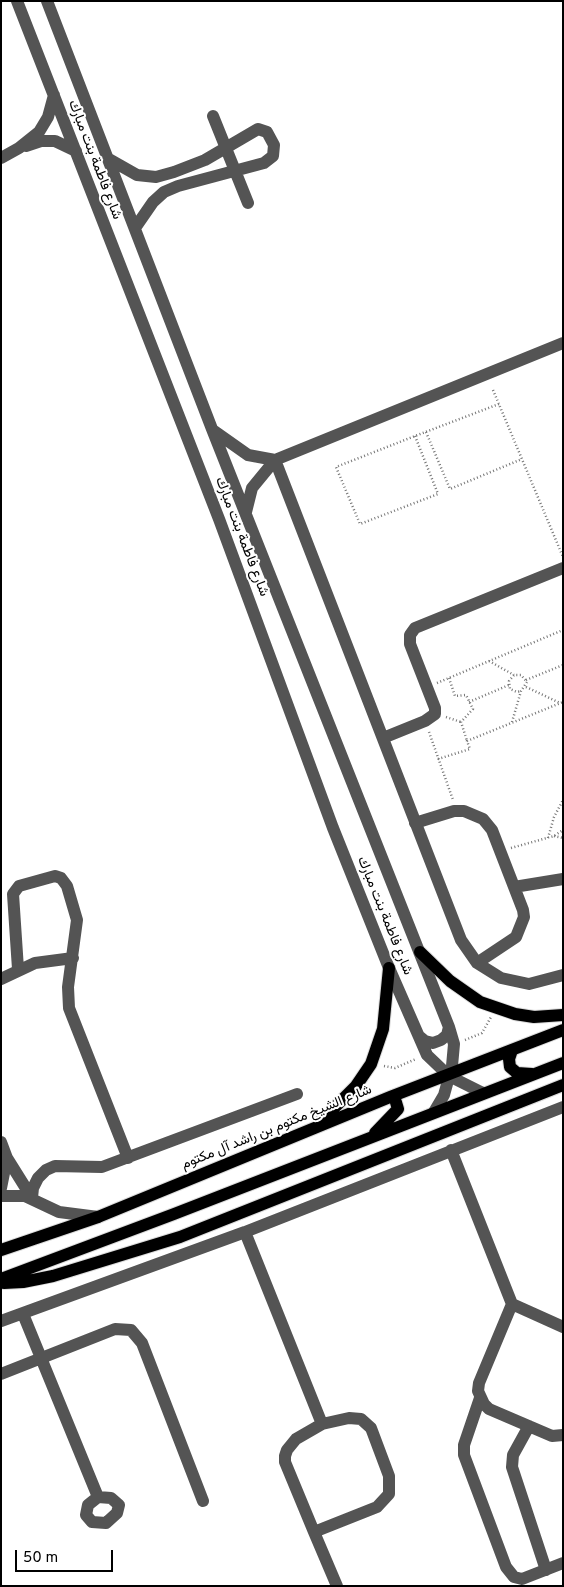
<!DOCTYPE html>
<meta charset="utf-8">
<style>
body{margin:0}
#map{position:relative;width:564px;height:1587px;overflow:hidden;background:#fff;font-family:Overpass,sans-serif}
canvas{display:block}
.frame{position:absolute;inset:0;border:2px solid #000;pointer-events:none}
.scale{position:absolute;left:15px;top:1550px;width:98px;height:22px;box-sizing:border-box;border:2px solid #000;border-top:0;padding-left:6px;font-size:15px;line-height:18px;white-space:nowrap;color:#000;-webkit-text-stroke:4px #fff;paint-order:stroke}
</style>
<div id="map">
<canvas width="564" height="1587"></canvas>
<div class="frame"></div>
<div class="scale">50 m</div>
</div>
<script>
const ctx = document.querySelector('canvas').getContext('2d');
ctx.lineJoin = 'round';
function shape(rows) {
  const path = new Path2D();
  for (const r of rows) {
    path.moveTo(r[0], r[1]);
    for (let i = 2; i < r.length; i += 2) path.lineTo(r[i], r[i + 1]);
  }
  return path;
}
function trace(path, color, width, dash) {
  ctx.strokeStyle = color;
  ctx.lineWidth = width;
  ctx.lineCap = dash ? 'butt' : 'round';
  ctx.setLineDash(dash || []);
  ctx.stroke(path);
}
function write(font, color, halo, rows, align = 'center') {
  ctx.font = font + ' Overpass,Vazirmatn,sans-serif';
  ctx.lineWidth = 4;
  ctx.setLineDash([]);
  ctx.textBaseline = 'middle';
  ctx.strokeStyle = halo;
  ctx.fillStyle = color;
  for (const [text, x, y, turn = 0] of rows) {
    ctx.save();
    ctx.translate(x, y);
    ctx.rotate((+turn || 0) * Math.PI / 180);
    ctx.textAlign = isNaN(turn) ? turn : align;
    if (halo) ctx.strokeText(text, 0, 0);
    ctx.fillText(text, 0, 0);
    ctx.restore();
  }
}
const path = shape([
 [493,390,563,557],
 [426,432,450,489,522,459],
 [415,436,438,494,360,524,336,467,415,436,499,404],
 [489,661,514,675],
 [449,678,455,696,466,695,473,709,461,722,467,741],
 [526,680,563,665],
 [437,683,563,630],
 [526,687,560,703],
 [469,702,509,685],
 [446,717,461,722],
 [512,722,521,691,527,682,521,675,514,675,509,681,510,689,517,692,521,691],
 [429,732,453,800],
 [438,759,470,749,467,741,563,702],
 [554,836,563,838],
 [548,838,554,817,563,800],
 [511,848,554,836,563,830],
 [465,1040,482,1033,491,1017],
 [384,1066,395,1068,416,1059]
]);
const minor = shape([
 [17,1,219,519,333,828,389,968,427,1055,449,1076,483,1093],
 [47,1,212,429,449,1027,454,1044,452,1066,444,1095,434,1112],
 [213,116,248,203],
 [26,146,41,141,55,141,76,151],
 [1,158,19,148,39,132,48,117,54,95],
 [107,158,137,175,156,177,174,172,205,160,258,129,267,132,274,145,273,156,264,163,178,186,164,192,153,202,135,228],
 [214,431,248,455,275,460],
 [275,460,461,940,477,963,501,978,529,984,563,975],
 [246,512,252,488,275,460,563,343],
 [383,738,425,721,435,714,435,708,410,644,410,635,415,628,563,568],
 [415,823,454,811,464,811,483,819,492,830,523,910,524,917,516,937,477,963],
 [514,887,563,879],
 [18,969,13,894,19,886,55,876,61,878,67,886,77,920,68,987,69,1008,128,1158],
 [1,979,35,963,73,958],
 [419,1036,425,1041,433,1043,441,1040,447,1035,449,1027],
 [1,1142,7,1158,32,1198],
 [451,1150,512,1304],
 [1,1188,7,1158],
 [1,1196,25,1196,59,1212,98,1217],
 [32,1198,33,1188,38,1178,46,1170,55,1166,102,1167,297,1094],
 [245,1232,322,1424],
 [23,1314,98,1497],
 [1,1321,245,1232,563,1107],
 [563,1327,512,1304,479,1383,478,1391,484,1404,489,1409,552,1436,563,1435],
 [1,1374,115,1329,131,1330,142,1343,203,1501],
 [480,1398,464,1445,464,1455,506,1567,514,1577,522,1579,563,1563],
 [529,1426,513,1455,512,1467,546,1570],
 [98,1497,111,1498,119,1505,117,1513,106,1523,92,1522,86,1515,88,1505,98,1497],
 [314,1532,377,1507,389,1494,389,1476,371,1428,361,1419,349,1418,322,1424,296,1439,287,1450,285,1456,285,1462,314,1532,337,1586]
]);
const major = shape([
 [420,952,450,981,480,1002,515,1014,534,1017,563,1015],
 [512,1050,509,1059,510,1067,517,1073,532,1074],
 [319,1123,356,1086,371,1064,383,1029,389,968],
 [375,1133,398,1109,395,1099,390,1097],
 [1,1250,98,1217,390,1097,563,1030],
 [1,1279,174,1214,563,1063],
 [4,1283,23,1282,53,1276,180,1237,563,1085]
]);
const streetNames = [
 ["شارع فاطمة بنت مبارك",94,160,69],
 ["شارع فاطمة بنت مبارك",241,537,69],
 ["شارع فاطمة بنت مبارك",384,916,68],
 ["شارع الشيخ مكتوم بن راشد آل مكتوم",277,1128,-22]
];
trace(major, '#dbdbdb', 14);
trace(path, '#767676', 2.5, [1, 2.5]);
trace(minor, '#545454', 12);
trace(major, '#000', 12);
write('14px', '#000', '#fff', streetNames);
</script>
